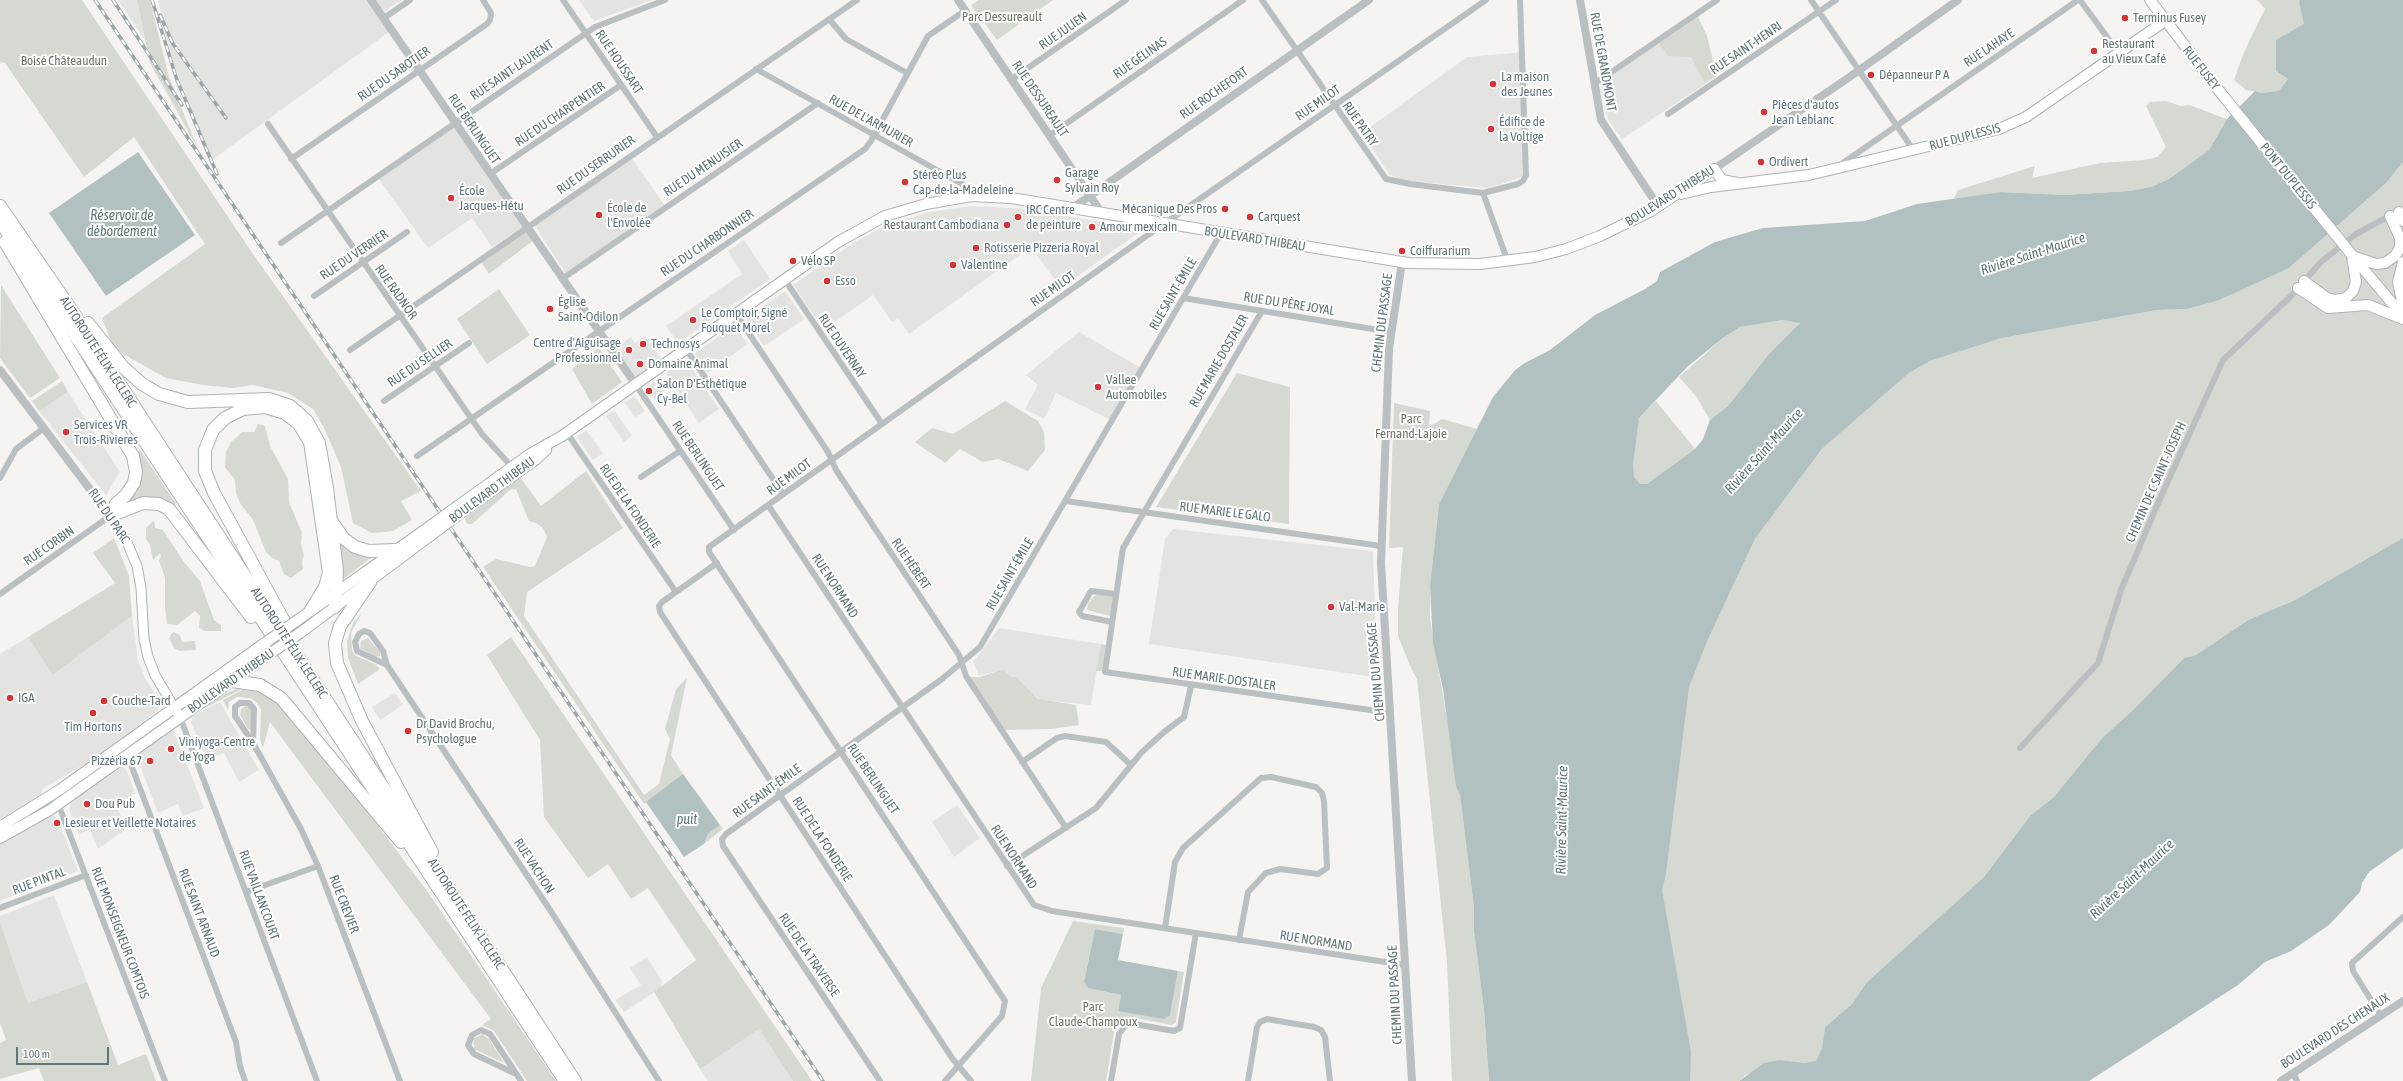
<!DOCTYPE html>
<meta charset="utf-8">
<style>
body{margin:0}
#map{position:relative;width:2403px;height:1081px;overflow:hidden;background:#f5f4f2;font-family:"Asap Condensed",sans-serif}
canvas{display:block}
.scale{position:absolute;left:16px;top:1047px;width:93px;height:18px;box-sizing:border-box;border:2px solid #63767a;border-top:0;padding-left:5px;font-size:12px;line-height:14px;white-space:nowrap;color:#63767a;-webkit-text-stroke:3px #fff;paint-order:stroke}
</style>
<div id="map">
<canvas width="2403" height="1081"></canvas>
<div class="scale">100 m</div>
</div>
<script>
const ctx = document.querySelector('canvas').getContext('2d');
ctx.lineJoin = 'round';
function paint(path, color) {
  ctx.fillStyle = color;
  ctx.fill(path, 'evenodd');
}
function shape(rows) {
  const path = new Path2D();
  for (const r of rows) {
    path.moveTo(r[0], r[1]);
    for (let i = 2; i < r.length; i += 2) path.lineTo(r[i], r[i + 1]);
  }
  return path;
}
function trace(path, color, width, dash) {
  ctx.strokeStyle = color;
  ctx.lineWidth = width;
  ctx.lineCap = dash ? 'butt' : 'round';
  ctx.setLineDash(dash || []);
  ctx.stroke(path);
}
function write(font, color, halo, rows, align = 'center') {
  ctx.font = font + ' "Asap Condensed",sans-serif';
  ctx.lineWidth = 4;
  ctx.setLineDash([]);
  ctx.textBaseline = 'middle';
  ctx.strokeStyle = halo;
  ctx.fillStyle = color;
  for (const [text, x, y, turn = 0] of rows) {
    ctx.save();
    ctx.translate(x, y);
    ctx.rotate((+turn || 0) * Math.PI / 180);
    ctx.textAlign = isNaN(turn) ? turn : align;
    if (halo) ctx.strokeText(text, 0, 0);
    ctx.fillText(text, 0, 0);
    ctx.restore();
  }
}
const built = shape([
 [118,0,137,0,145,40],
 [158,0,402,0,378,16,389,32,209,162,170,53],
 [579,0,652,0,594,21],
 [1687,25,1717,76,1622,139,1608,120,1600,83],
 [1525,52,1528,165,1522,177,1489,188,1404,181,1389,174,1362,133,1467,57],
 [455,123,529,223,492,247,472,218,428,248,378,178],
 [631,157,665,206,566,274,534,224],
 [971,206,1014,208,1095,221,1141,231,1061,288,1031,247,909,334,898,318,892,322,873,295,824,330,793,285,852,244,884,226,929,212],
 [744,240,770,279,678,343,666,326,742,274,728,251],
 [785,291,804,319,764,346,746,318],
 [735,325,748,344,707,373,694,354],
 [1079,332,1143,369,1113,421,1056,393,1044,419,1025,409,1038,385,1026,375],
 [645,336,664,362,636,382,615,349,631,337,635,343],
 [686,360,719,409,699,423,666,373],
 [655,381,668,400,659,406,646,388],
 [68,392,120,472,106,495,39,411],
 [634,396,645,411,635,417,625,403],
 [614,410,632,436,624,442,606,416],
 [586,430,603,453,593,460,577,437],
 [1173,529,1373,551,1376,646,1380,678,1149,644,1165,539],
 [132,616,138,660,145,678,160,702,158,710,101,755,42,789,41,797,0,819,0,654,28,637,53,675],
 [999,628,1101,644,1091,705,1040,700,1003,669,979,676,973,662],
 [395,693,403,705,380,720,372,707],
 [220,702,259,770,239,782,224,753,206,760,191,722,193,716],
 [173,728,204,808,183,816,178,804,158,813,136,755],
 [121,766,126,769,135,793,117,806,126,829,98,849,90,829,79,835,70,812,70,805,73,800],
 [957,805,980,838,954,857,932,822],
 [51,815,57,817,78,871,0,901,0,844],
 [54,895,87,982,28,1003,0,922,0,916],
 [647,957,662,981,661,988,624,1012,615,1000,641,985,630,968],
 [759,1029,793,1081,708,1081,700,1069]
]);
const green = shape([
 [0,0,82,0,253,254,421,491,401,501,412,520,393,531,372,533,353,523,341,467,324,428,313,409,288,393,253,385,233,388,203,385,166,378,114,349,102,318,205,244,134,137,84,177,5,63,0,62],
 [137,0,150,0,169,77,198,149,150,63],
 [979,0,1053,0,997,40,971,5],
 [2257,0,2318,0,2306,31,2276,40,2276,71,2288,79,2279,92,2262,93,2246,90,2234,80,2244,52,2265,9],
 [1698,17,1707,36,1717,76,1704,82,1691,57,1668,56,1659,43],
 [2166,101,2181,106,2189,105,2227,119,2209,150,2169,179,2151,187,2129,191,2065,195,2001,192,1953,200,1958,190,2035,166,2032,178,2100,163,2144,160,2157,157,2166,147,2146,106,2150,102],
 [2403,162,2403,538,2293,601,2248,620,2196,655,2184,658,2133,710,2102,738,2054,797,2030,816,1984,877,1867,982,1852,1004,1825,1027,1822,1048,1816,1062,1805,1063,1780,1060,1745,1075,1739,1081,1635,1081,1542,511,1656,401,1695,449,1665,471,1724,605,1755,539,1822,449,1909,373,1930,361,2002,338,2157,310,2187,309,2289,268,2386,183],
 [531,226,538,237,489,274,480,260],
 [1,285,60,378,30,398,0,358],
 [499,289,530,335,487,364,457,319],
 [1783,320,1801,322,1769,354,1728,406,1710,420,1696,396,1679,377,1723,338,1740,327],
 [599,348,622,382,592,404,572,369],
 [1237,373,1290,387,1289,524,1156,507],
 [62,381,68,392,39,411,32,401],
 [1005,401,1038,421,1044,432,1045,450,1028,471,998,459,983,462,960,449,945,463,915,442,932,428,953,434],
 [1394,403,1430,411,1429,427,1442,419,1477,429,1439,504,1430,586,1430,619,1460,795,1474,908,1474,932,1484,1010,1489,1081,1452,1081,1447,962,1417,679,1410,666,1398,636,1398,609,1403,547,1389,548],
 [258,424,265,426,270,446,288,479,289,502,302,533,301,543,304,556,302,562,303,569,291,578,284,574,279,561,272,558,266,552,253,520,240,503,236,493,235,480,225,467,226,452,231,442,242,432,254,432],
 [140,450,176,504,171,508,129,502,136,454],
 [586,471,623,528,527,592,524,616,644,795,659,784,670,739,665,729,676,689,687,678,671,755,683,774,644,804,483,567,496,559,530,567,535,566,547,537,543,528,536,523,529,521,516,489,510,490,472,524,467,524,465,518,520,477,541,506],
 [153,521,155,523,155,528,163,530,184,562,200,581,214,620,221,625,221,631,205,631,199,628,200,616,195,611,177,625,167,624,165,608,165,578,159,560,161,556,160,553,153,560,150,545,146,539,146,528],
 [336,531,375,555,342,580],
 [114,538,129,576,132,616,53,675,28,637,115,583,93,553],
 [1098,592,1116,594,1114,617,1087,610,1088,603],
 [362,613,351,633,352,651,356,656,375,664,380,669,358,684,348,658,347,641,353,623],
 [173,632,180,635,182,642,195,641,196,650,180,651,174,648,169,638],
 [511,637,812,1081,793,1081,759,1029,700,1069,654,992,696,960,648,888,631,899,608,864,588,878,544,817,540,740,487,655],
 [368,638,380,652,380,656,376,657,360,648,361,641],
 [1101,644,1111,646,1107,671,1096,671],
 [1003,669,1012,677,1016,677,1038,699,1076,705,1079,725,1051,729,1002,730,969,677,980,677],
 [250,686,275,698,346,783,430,895,556,1081,527,1081,494,1031,482,1025,491,1019,270,722,263,748,260,739,261,710,257,703,250,698,237,697,229,702,228,710,223,700],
 [241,687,244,688,199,711,213,699],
 [246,706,252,708,251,730,248,729,240,715,241,709],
 [720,825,723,829,704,844,708,834],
 [1073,921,1124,928,1123,934,1095,929,1084,982,1088,988,1121,995,1118,1011,1170,1015,1178,971,1184,972,1176,1022,1172,1025,1134,1018,1119,1024,1114,1032,1106,1081,1031,1081,1041,988],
 [0,922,28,1003,87,982,118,1065,146,1054,156,1081,44,1081,39,1068,0,1079,0,1043,6,1040,0,1023],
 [482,1034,489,1039,504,1063,474,1049,473,1039]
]);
const water = shape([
 [2300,0,2403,0,2403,162,2386,183,2289,268,2219,300,2187,309,2157,310,2002,338,1930,361,1909,373,1822,449,1755,539,1708,639,1689,687,1666,874,1662,890,1691,1052,1690,1081,1489,1081,1484,1010,1474,932,1474,908,1460,795,1456,786,1443,689,1433,643,1430,586,1439,504,1493,397,1515,370,1525,363,1550,350,1595,315,1645,289,1657,281,1660,272,1715,242,1763,228,1865,221,1917,204,2001,192,2065,195,2129,191,2151,187,2169,179,2209,150,2227,119,2255,91,2262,93,2279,91,2288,79,2276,71,2276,40,2304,24,2299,2],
 [1783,320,1800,323,1769,354,1728,406,1710,420,1703,439,1695,449,1647,484,1640,484,1634,477,1633,465,1639,418,1687,367,1723,338,1740,327],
 [138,152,195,235,106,296,49,213],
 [2403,538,2403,848,2369,872,2362,883,2360,892,2329,925,2291,951,2265,962,2238,985,2089,1081,1739,1081,1764,1063,1780,1060,1805,1063,1816,1061,1822,1048,1825,1027,1852,1004,1867,982,1984,877,2030,816,2054,797,2102,738,2133,710,2184,658,2196,655,2248,620,2293,601],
 [683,774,720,825,708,834,704,844,684,857,646,802],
 [1095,929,1123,934,1118,960,1178,971,1170,1015,1164,1019,1118,1011,1121,995,1088,988,1084,982]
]);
const minor = shape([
 [563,0,657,137],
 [1262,0,1386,179,1410,184,1483,193,1518,184,1523,181,1526,175,1520,0],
 [1811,0,1914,151],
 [2080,0,2118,52],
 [384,18,410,0],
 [829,19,846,39,907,73],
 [756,69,962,184,969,190,971,196],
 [1012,79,1126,0],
 [1594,84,1717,0],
 [1668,114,1836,0],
 [268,124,482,434,512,467],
 [1050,135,1243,0],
 [291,159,487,24,490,20,491,13,483,0],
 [1840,165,2078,0],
 [490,174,621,85],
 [1483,193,1508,262],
 [281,243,595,27,665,0],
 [562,279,818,103],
 [785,280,882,424],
 [314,296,407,232],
 [1183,298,1391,332],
 [1262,311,1123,548,1105,672,1391,713],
 [736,314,828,452,836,470,959,655,966,676,1066,828],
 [686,349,783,494],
 [350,350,857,0],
 [636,385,734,530],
 [384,401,469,343],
 [567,433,676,592],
 [417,456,865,149,871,141,928,36,966,10],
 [641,477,680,451],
 [0,478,16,449,44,428],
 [1066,501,1381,546],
 [768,505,1034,905,1052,911,1405,965],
 [717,563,662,602,659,606,660,612,952,1058,971,1081],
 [0,594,110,516],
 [1112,622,1082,616,1079,612,1091,591,1116,594],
 [387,665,357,651,355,642,359,634,364,631,370,633,383,651,387,665,552,913,659,1081],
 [240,703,249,703,254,709,253,743,235,716,235,707,240,703],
 [180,717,317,1081],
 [253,743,301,829,318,866,400,1081],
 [2020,748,2098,663,2121,590,2159,501,2223,360,2289,298,2321,262,2356,234,2393,214],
 [127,754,236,1042,240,1066,245,1081],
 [1022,762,1057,738,1065,736,1106,742,1131,765],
 [57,801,165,1081],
 [1007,866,1096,808,1141,753,1164,732,1184,717,1191,686],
 [246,892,318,866],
 [0,908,86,875],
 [1165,928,1175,862,1183,848,1261,778,1271,777,1316,787,1322,793,1324,801,1327,868,1318,874,1280,869,1266,873,1248,892,1239,940],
 [2381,1016,2353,971,2352,963,2403,917],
 [2293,1073,2297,1081],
 [516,1074,474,1054,468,1045,472,1035,481,1030,490,1034,521,1081],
 [880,1081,723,846,722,839,726,834,942,679,980,647,1221,233],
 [945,1081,1002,1016,1005,1001,709,552,709,547,1145,237,1486,0],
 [1111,1081,1119,1034,1125,1026,1134,1024,1174,1031,1180,1028,1196,933],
 [1248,1081,1257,1027,1260,1022,1267,1019,1314,1027,1321,1030,1325,1037,1330,1081]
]);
const tertiary = shape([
 [371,0,636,385],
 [958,0,1101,212],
 [1580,0,1601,120,1658,206],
 [1714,169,1851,76,1958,0],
 [1074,207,1369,0],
 [1402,262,1389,349,1381,563,1412,1081],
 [0,370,110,516],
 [2281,1081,2403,1001]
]);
const secondary = shape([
 [110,516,127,542,137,566,141,588,144,639,148,657,155,675,178,714]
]);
const primary = shape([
 [2150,0,2224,97],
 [1681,194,1711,187,1809,175,1999,129,2026,117,2165,21],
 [2399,212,2403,221],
 [2352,256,2376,264,2385,263,2395,256,2400,248,2400,238,2390,216],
 [2354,258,2403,316],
 [2403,262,2398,282,2403,306],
 [2304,281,2327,298,2335,300,2346,298,2353,291,2356,282,2352,256],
 [2298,288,2328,308,2368,305,2403,319],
 [452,510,530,454,562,436,838,242,885,216,926,204,971,196,1011,198,1408,263,1480,264,1535,257,1566,249,1600,236,1651,211,1714,169,1722,180,1737,183],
 [457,516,535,460,546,450],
 [295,622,433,524],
 [300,633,438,530],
 [0,827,61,789,262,645],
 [0,838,50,810,268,655]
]);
const motorway = shape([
 [0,206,68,305,575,1081],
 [0,221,565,1081],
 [5,242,133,456,136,472,134,483,126,495,116,504,110,516],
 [88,323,124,368,142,384,159,394,188,402,269,399,290,406,307,421,319,443,327,488,337,571,335,607],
 [110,516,143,503,159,504,169,509,251,617],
 [332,522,343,538,355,547,369,551,395,550],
 [370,582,340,626,335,643,337,663,362,721,432,852],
 [291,634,214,493,205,471,205,450,213,430,225,418,243,409,265,407,285,413,299,424,310,442,329,573,325,587,311,610],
 [232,681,260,685,281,698,401,842]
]);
const rail = shape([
 [95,0,823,1081],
 [113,0,182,105],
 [152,0,177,80,217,174],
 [160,15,173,44,226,118]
]);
const primaryBridge = shape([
 [2224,97,2352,255],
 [433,524,452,510],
 [438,530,457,516],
 [262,645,295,622],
 [268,655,300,633]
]);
const markers = [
 [2125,18,4,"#d43337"],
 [2094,51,4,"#d43337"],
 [1871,75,4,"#d43337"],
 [1493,84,4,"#d43337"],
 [1764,112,4,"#d43337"],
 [1491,129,4,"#d43337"],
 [1761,162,4,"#d43337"],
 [1057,180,4,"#d43337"],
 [905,182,4,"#d43337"],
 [451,198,4,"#d43337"],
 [1225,209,4,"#d43337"],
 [599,215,4,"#d43337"],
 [1018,217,4,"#d43337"],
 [1250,217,4,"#d43337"],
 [1007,225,4,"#d43337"],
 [1092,227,4,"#d43337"],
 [976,248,4,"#d43337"],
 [1402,251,4,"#d43337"],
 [793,261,4,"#d43337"],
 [953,265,4,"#d43337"],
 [827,281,4,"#d43337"],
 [550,309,4,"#d43337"],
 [693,320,4,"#d43337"],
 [643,344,4,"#d43337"],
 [629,350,4,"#d43337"],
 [640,364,4,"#d43337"],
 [1098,387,4,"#d43337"],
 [649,391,4,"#d43337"],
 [66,432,4,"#d43337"],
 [1331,607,4,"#d43337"],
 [10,698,4,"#d43337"],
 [104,701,4,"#d43337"],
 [93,713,4,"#d43337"],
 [408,731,4,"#d43337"],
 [171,749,4,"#d43337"],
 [150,761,4,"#d43337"],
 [87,804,4,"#d43337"],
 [57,823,4,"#d43337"]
];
const parkNames = [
 ["Parc Dessureault",1002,17],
 ["Boisé Châteaudun",64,61],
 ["Parc",1411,419],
 ["Fernand-Lajoie",1411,434],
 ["Parc",1093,1007],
 ["Claude-Champoux",1093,1022]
];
const poiNames = [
 ["Terminus Fusey",2133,18],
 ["Restaurant",2102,44],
 ["au Vieux Café",2102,59],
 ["Dépanneur P A",1879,75],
 ["La maison",1501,77],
 ["des Jeunes",1501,92],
 ["Pièces d'autos",1772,105],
 ["Jean Leblanc",1772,120],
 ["Édifice de",1499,122],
 ["la Voltige",1499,137],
 ["Ordivert",1769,162],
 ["Garage",1065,173],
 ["Sylvain Roy",1065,188],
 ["Stéréo Plus",913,175],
 ["Cap-de-la-Madeleine",913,190],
 ["École",459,191],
 ["Jacques-Hétu",459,206],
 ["École de",607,208],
 ["l'Envolée",607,223],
 ["Mécanique Des Pros",1217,209,"right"],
 ["IRC Centre",1026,210],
 ["de peinture",1026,225],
 ["Carquest",1258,217],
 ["Restaurant Cambodiana",999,225,"right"],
 ["Amour mexicain",1100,227],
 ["Rotisserie Pizzeria Royal",984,248],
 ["Coiffurarium",1410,251],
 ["Vélo SP",801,261],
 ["Valentine",961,265],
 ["Esso",835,281],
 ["Église",558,302],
 ["Saint-Odilon",558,317],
 ["Le Comptoir, Signé",701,313],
 ["Fouquet Morel",701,328],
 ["Centre d'Aiguisage",621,343,"right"],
 ["Professionnel",621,358,"right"],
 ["Technosys",651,344],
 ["Domaine Animal",648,364],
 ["Vallee",1106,380],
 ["Automobiles",1106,395],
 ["Salon D'Esthétique",657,384],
 ["Cy-Bel",657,399],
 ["Services VR",74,425],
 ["Trois-Rivieres",74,440],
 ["Val-Marie",1339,607],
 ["IGA",18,698],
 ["Couche-Tard",112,701],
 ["Dr David Brochu,",416,724],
 ["Psychologue",416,739],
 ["Tim Hortons",93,727,"center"],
 ["Viniyoga-Centre",179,742],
 ["de Yoga",179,757],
 ["Pizzéria 67",142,761,"right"],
 ["Dou Pub",95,804],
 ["Lesieur et Veillette Notaires",65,823]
];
const streetNames = [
 ["RUE JULIEN",1063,31,-35],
 ["RUE SAINT-HENRI",1746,48,-34],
 ["RUE LAHAYE",1989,48,-34],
 ["RUE GÉLINAS",1140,58,-35],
 ["RUE HOUSSART",619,62,56],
 ["RUE DE GRANDMONT",1603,62,80],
 ["RUE FUSEY",2201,68,52],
 ["RUE SAINT-LAURENT",512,70,-34],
 ["RUE DU SABOTIER",394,74,-35],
 ["RUE ROCHEFORT",1214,93,-35],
 ["RUE DESSUREAULT",1040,99,56],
 ["RUE MILOT",1318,103,-35],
 ["RUE DU CHARPENTIER",560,114,-34],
 ["RUE DE L'ARMURIER",871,121,29],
 ["RUE PATRY",1360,124,55],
 ["RUE BERLINGUET",474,129,56],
 ["RUE DUPLESSIS",1965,137,-15],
 ["RUE DU SERRURIER",596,165,-35],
 ["RUE DU MENUISIER",703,168,-34],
 ["PONT DUPLESSIS",2288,176,51],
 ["BOULEVARD THIBEAU",1670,196,-32],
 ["BOULEVARD THIBEAU",1255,239,9],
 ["RUE DU CHARBONNIER",707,243,-34],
 ["RUE DU VERRIER",354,255,-34],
 ["RUE MILOT",1053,289,-35],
 ["RUE RADNOR",396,292,55],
 ["RUE SAINT-ÉMILE",1173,294,-60],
 ["RUE DU PÈRE JOYAL",1289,304,9],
 ["CHEMIN DU PASSAGE",1382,323,-83],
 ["RUE DUVERNAY",842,346,56],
 ["AUTOROUTE FÉLIX-LECLERC",98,352,57],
 ["RUE MARIE-DOSTALER",1219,361,-60],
 ["RUE DU SELLIER",420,363,-34],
 ["RUE BERLINGUET",698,456,56],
 ["RUE MILOT",789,477,-36],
 ["CHEMIN DE C SAINT-JOSEPH",2156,482,-66],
 ["BOULEVARD THIBEAU",492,490,-36],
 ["RUE DE LA FONDERIE",630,506,56],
 ["RUE MARIE LE GALO",1225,512,7],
 ["RUE DU PARC",109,516,56],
 ["RUE CORBIN",49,546,-35],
 ["RUE HÉBERT",911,564,56],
 ["RUE SAINT-ÉMILE",1010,574,-60],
 ["RUE NORMAND",835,586,57],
 ["AUTOROUTE FÉLIX-LECLERC",289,643,57],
 ["CHEMIN DU PASSAGE",1376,672,-95],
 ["RUE MARIE-DOSTALER",1224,679,8],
 ["BOULEVARD THIBEAU",231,681,-35],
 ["RUE BERLINGUET",873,779,56],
 ["RUE SAINT-ÉMILE",767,791,-36],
 ["RUE DE LA FONDERIE",822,839,57],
 ["RUE NORMAND",1014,857,57],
 ["RUE VACHON",534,866,57],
 ["RUE PINTAL",39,881,-21],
 ["RUE VAILLANCOURT",259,895,70],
 ["RUE CREVIER",344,904,69],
 ["RUE SAINT ARNAUD",199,913,69],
 ["AUTOROUTE FÉLIX-LECLERC",466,914,57],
 ["RUE MONSEIGNEUR COMTOIS",120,933,69],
 ["RUE NORMAND",1316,941,9],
 ["RUE DE LA TRAVERSE",809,955,56],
 ["CHEMIN DU PASSAGE",1395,995,-93],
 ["BOULEVARD DES CHENAUX",2335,1031,-33]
];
const waterNames = [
 ["Réservoir de",122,216],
 ["débordement",122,232],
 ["Rivière Saint-Maurice",2033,254,-18],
 ["Rivière Saint-Maurice",1764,451,-48],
 ["puit",687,820],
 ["Rivière Saint-Maurice",1562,820,-89],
 ["Rivière Saint-Maurice",2132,879,-43]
];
paint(built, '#e3e4e2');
paint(green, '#d6d9d1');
paint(water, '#b1c1c1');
trace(secondary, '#acb4b6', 11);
trace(primary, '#aeb4b6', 12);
trace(motorway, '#aeb3b5', 14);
trace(minor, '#bac0c1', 6);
trace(tertiary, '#bac0c1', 8);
trace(secondary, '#fff', 9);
trace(primary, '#fff', 10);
trace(motorway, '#fff', 12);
trace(rail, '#9ca5a7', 3.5);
trace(rail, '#fff', 2, [6]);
trace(primaryBridge, '#aeb4b6', 12, []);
trace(primaryBridge, '#fff', 10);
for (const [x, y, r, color] of markers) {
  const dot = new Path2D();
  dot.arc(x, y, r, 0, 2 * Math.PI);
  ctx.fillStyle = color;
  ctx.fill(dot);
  trace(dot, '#fff', 1.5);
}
write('13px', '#6d7865', '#fff', parkNames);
write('13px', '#63767a', '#fff', poiNames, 'left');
write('13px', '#63767a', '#fff', streetNames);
write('italic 14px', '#5e7676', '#fff', waterNames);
</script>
